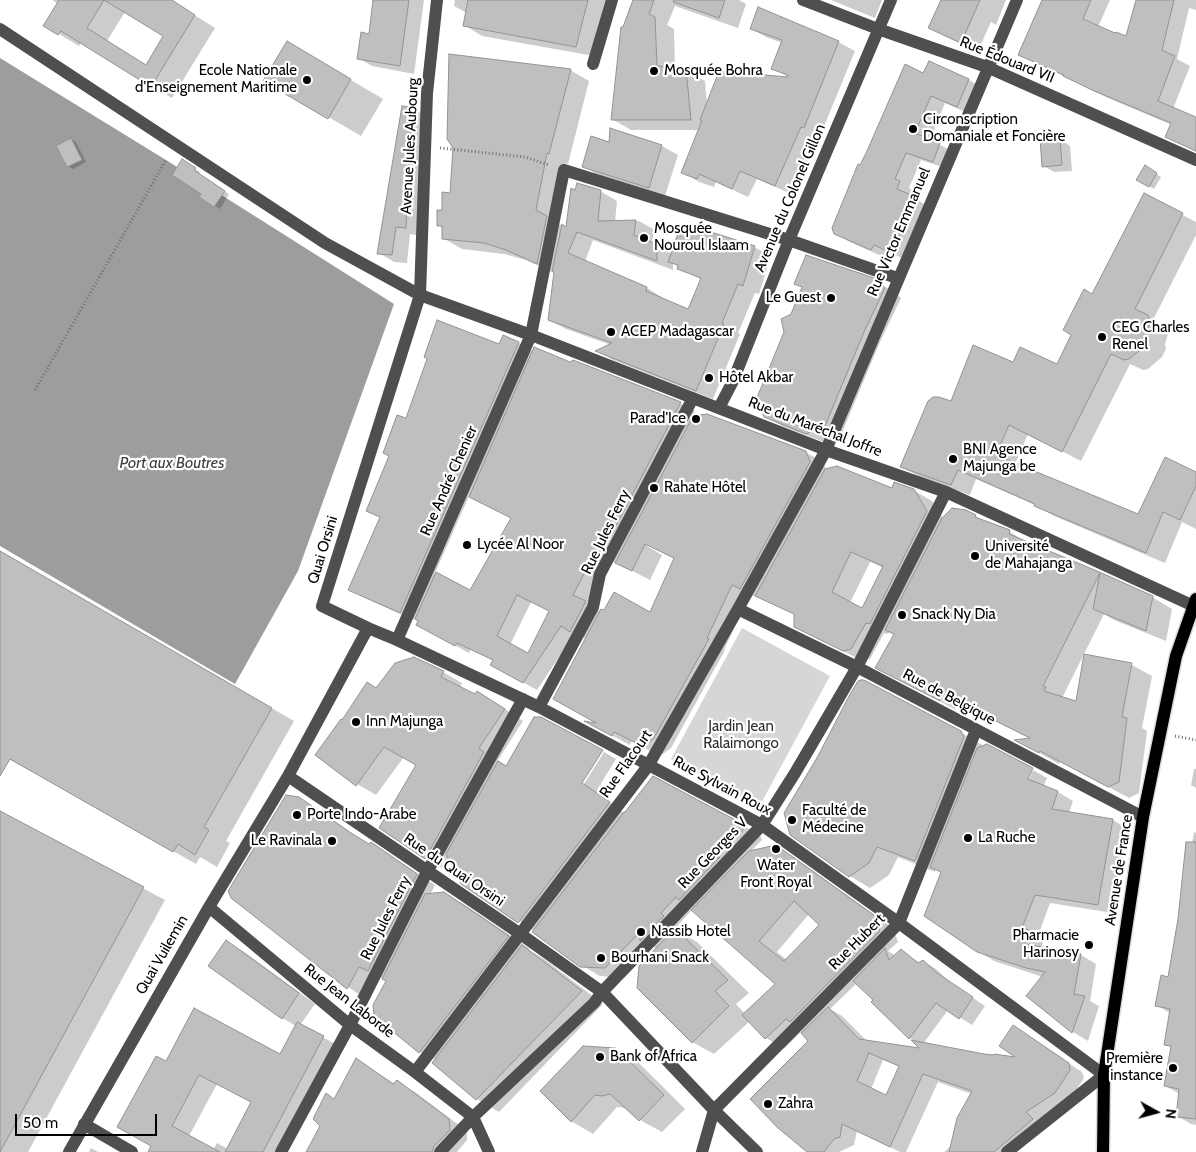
<!DOCTYPE html>
<meta charset="utf-8">
<style>
body{margin:0}
#map{position:relative;width:1196px;height:1152px;overflow:hidden;background:#fff;font-family:Cabin,sans-serif}
canvas{display:block}
.north{position:absolute;left:1131px;top:1087px;width:50px;height:50px;-webkit-text-stroke:4px #fff;paint-order:stroke;rotate:97deg;font-size:14px;font-weight:700;line-height:20px;text-align:center;color:#000}
.north::after{content:'';display:block;margin:auto;width:18px;height:22px;background:#000;clip-path:polygon(50% 0,100% 100%,50% 72%,0 100%)}
.scale{position:absolute;left:15px;top:1114px;width:142px;height:22px;box-sizing:border-box;border:2px solid #000;border-top:0;padding-left:6px;font-size:15px;line-height:18px;white-space:nowrap;color:#000;-webkit-text-stroke:4px #fff;paint-order:stroke}
</style>
<div id="map">
<canvas width="1196" height="1152"></canvas>
<div class="north">N</div>
<div class="scale">50 m</div>
</div>
<script>
const ctx = document.querySelector('canvas').getContext('2d');
ctx.lineJoin = 'round';
function paint(path, color) {
  ctx.fillStyle = color;
  ctx.fill(path, 'evenodd');
}
function shape(rows) {
  const path = new Path2D();
  for (const r of rows) {
    path.moveTo(r[0], r[1]);
    for (let i = 2; i < r.length; i += 2) path.lineTo(r[i], r[i + 1]);
  }
  return path;
}
function trace(path, color, width, dash) {
  ctx.strokeStyle = color;
  ctx.lineWidth = width;
  ctx.lineCap = dash ? 'butt' : 'round';
  ctx.setLineDash(dash || []);
  ctx.stroke(path);
}
function write(font, color, halo, rows, align = 'center') {
  ctx.font = font + ' Cabin,sans-serif';
  ctx.lineWidth = 4.5;
  ctx.setLineDash([]);
  ctx.textBaseline = 'middle';
  ctx.strokeStyle = halo;
  ctx.fillStyle = color;
  for (const [text, x, y, turn = 0] of rows) {
    ctx.save();
    ctx.translate(x, y);
    ctx.rotate((+turn || 0) * Math.PI / 180);
    ctx.textAlign = isNaN(turn) ? turn : align;
    if (halo) ctx.strokeText(text, 0, 0);
    ctx.fillText(text, 0, 0);
    ctx.restore();
  }
}
const green = shape([
 [742,628,830,676,759,807,671,759]
]);
const water = shape([
 [0,58,166,160,394,304,298,571,235,684,0,546]
]);
const shadow = shape([
 [52,0,171,0,215,28,172,98,82,42,79,46,59,34,58,4],
 [125,12,164,36,146,66,107,41],
 [374,0,424,0,414,74,372,66,358,58,370,35],
 [455,0,608,0,594,56,482,36,464,25,467,13,454,6],
 [635,0,739,0,746,4,738,28,675,6,667,25,674,29,675,69,686,70,705,81,707,106,790,78,772,68,783,43,768,38,752,29,838,42,855,51,820,136,817,135,792,194,757,179,748,197,716,182,714,187,699,182,683,172,700,130,631,130,612,119,624,29],
 [831,0,882,0,875,18],
 [942,0,1006,0,996,25,991,22,978,51,946,37,930,28],
 [1044,0,1110,0,1098,27,1127,38,1137,0,1196,0,1196,10,1189,8,1177,59,1190,66,1173,109,1196,118,1196,152,1167,137,1172,125,1108,98,1019,54],
 [319,61,383,99,361,136,265,80],
 [929,63,969,80,983,88,972,115,945,103,930,140,954,152,948,169,921,160,909,188,914,191,912,197,930,207,907,260,888,252,886,258,850,242,835,233,860,167,924,75],
 [570,70,589,81,568,164,566,163,554,222,568,228,600,191,617,201,615,222,639,221,655,230,651,243,671,253,692,233,754,247,771,256,759,294,755,293,738,333,740,334,713,399,613,360,597,351,611,345,566,329,549,320,556,274,526,260,504,254,462,249,443,238,443,228,438,225,451,195],
 [593,240,673,270,673,263,679,267,679,268,702,280,688,310,662,299,663,298,647,288,585,262],
 [412,108,427,117,421,236,410,234,407,263,394,262,379,253],
 [71,139,76,142,86,162,73,169,68,166],
 [1060,139,1070,146,1072,171,1054,172,1044,166],
 [610,143,662,146,678,155,665,196,600,176,583,166],
 [183,161,200,172,199,174,229,194,220,209,201,197,203,193],
 [1145,167,1161,177,1154,189,1137,179],
 [1144,195,1196,222,1196,235,1153,320,1166,327,1168,334,1165,344,1166,349,1162,357,1148,369,1143,370,1130,364,1081,461,1028,434,1015,464,1139,516,1196,473,1196,529,1182,522,1165,563,1054,516,1037,506,976,479,970,495,920,477,902,467,952,403,1014,363,1057,366],
 [873,280,891,290,901,298,880,342,841,435,824,442,782,426,765,416,792,315],
 [519,343,534,352,570,363,573,362,681,404,695,411,691,418,707,415,805,452,823,462,826,470,893,489,913,490,932,501,943,518,975,516,988,523,1010,532,1029,544,1104,575,1152,597,1172,609,1166,641,1114,620,1104,614,1062,698,1077,703,1085,656,1132,665,1152,676,1142,728,1147,731,1139,793,1129,798,1060,761,1059,764,1036,751,1031,739,947,697,956,710,897,678,895,634,890,631,888,634,884,633,870,659,863,661,814,637,795,615,759,596,758,598,750,594,724,650,725,650,671,748,663,754,656,754,632,741,630,745,603,731,586,639,575,633,537,690,506,673,494,661,471,649,469,653,432,633,415,618,414,620,363,597,349,589,380,518,367,510,407,419,500,346],
 [469,496,512,518,471,591,435,573],
 [647,544,675,559,651,614,601,611,587,603,609,560,615,563,615,562,650,580,662,555,647,546],
 [870,562,884,568,863,610,850,603],
 [531,602,550,611,529,655,510,645],
 [0,552,294,721,226,841,230,843,217,867,200,857,196,864,32,771,32,772,0,754],
 [443,672,462,683,460,688,496,703,523,721,498,760,507,767,582,787,604,752,616,759,597,790,607,800,625,814,741,824,760,835,762,840,750,852,775,846,794,857,893,928,898,942,888,951,896,956,901,950,920,963,923,961,936,969,950,982,985,1006,972,1025,948,1010,923,1044,984,1055,1020,1059,1014,1027,1082,1072,1084,1078,1070,1099,1046,1128,1017,1152,944,1152,951,1146,972,1094,938,1082,906,1152,900,1152,857,1131,854,1145,839,1152,809,1152,810,1041,801,1032,784,1049,766,1038,750,1021,714,1054,692,1042,656,949,654,947,624,978,600,976,581,965,534,931,462,883,450,859,444,869,425,858,417,765,404,757,376,795,357,784,343,721,377,689],
 [692,910,777,984,745,1014,736,1004,749,993,697,942,678,931,681,927,678,925],
 [809,914,820,925,787,960,777,952],
 [857,983,910,1038,918,1043,923,1050,867,1041,842,1016,830,1009],
 [883,1060,900,1067,887,1096,871,1089],
 [960,732,981,744,1024,785,1026,786,1033,770,1047,778,1043,787,1058,792,1073,801,1069,813,1113,820,1128,829,1113,913,1050,903,1038,936,1044,940,1041,948,1081,955,1096,964,1090,1001,1099,1006,1088,1041,1073,1032,1027,996,1043,977,994,961,978,951,942,873,936,869,935,872,898,857,889,875,870,888,850,876],
 [1194,769,1196,769,1196,788,1191,785],
 [299,798,318,809,370,846,371,844,389,854,435,885,430,895,444,893,467,906,530,949,529,950,544,959,603,1004,499,1112,477,1099,434,1063,436,1060,420,1052,375,1015,387,981,377,976,365,998,348,987],
 [0,812,165,900,28,1152,0,1152],
 [1194,832,1196,833,1196,1125,1191,1124,1177,1116,1180,1094,1165,1086,1172,1048,1166,1044,1171,1014,1157,1005,1169,978],
 [226,942,243,951,315,1004,300,1025,341,1047,286,1152,150,1152,152,1146,166,1063,280,1055,296,1026,282,1018],
 [217,1084,253,1103,228,1149,217,1143,213,1150,189,1136],
 [616,1049,638,1062,685,1109,662,1132,640,1120,625,1108,617,1107,593,1134,571,1121],
 [357,1060,395,1084,397,1082,415,1092,467,1131,467,1140,457,1152,307,1152],
 [91,1148,98,1152,89,1152]
]);
const building = shape([
 [59,0,172,0,195,15,151,87,61,31,58,35,43,26,59,0],
 [104,0,163,36,146,65,87,28,104,0],
 [373,0,409,0,400,66,357,59,361,32,369,34,373,0],
 [468,0,588,0,576,47,463,26,468,0],
 [633,0,654,0,649,14,655,17,657,66,686,69,691,120,611,120,621,27,623,27,633,0],
 [674,0,725,0,719,18,673,2,674,0],
 [941,0,980,0,961,43,928,28,941,0],
 [1042,0,1091,0,1083,19,1115,33,1116,32,1126,36,1136,0,1174,0,1162,50,1175,56,1158,101,1196,117,1196,151,1165,137,1171,123,1092,90,1063,76,1064,75,1018,55,1042,0],
 [758,7,839,41,804,128,801,127,775,186,740,171,732,189,699,174,697,179,681,173,702,120,700,120,719,71,788,77,788,75,771,69,782,40,750,29,758,7],
 [287,41,351,79,328,119,263,81,287,41],
 [449,54,571,69,549,154,547,153,536,210,547,216,537,264,506,250,484,243,442,239,442,226,437,226,437,210,442,210,442,192,450,193,453,148,447,139,449,54],
 [929,61,969,79,957,107,931,96,915,133,940,143,933,162,906,153,895,179,900,181,897,189,916,197,892,253,874,245,871,250,834,234,832,228,858,164,860,165,867,151,905,64,923,73,929,61],
 [402,106,412,107,406,228,396,227,392,255,377,254,402,106],
 [610,128,662,145,649,188,582,167,591,136,609,142,610,128],
 [71,138,82,160,67,167,56,146,71,138],
 [1060,138,1062,165,1042,167,1040,139,1060,138],
 [182,159,196,168,194,170,225,191,214,207,199,197,201,194,172,175,182,159],
 [1145,165,1157,173,1149,187,1136,180,1145,165],
 [577,183,601,190,598,221,636,220,634,235,657,244,657,261,577,232,568,253,647,287,646,291,688,309,701,278,677,269,678,265,668,262,680,228,691,232,692,229,704,234,705,230,755,246,743,286,738,284,722,323,724,324,696,391,595,351,612,343,548,320,554,272,552,271,562,224,566,227,571,188,575,190,577,183],
 [1144,193,1183,213,1135,309,1148,315,1150,323,1147,333,1147,342,1144,347,1129,359,1124,360,1111,354,1062,452,1009,425,996,455,1138,514,1165,457,1196,472,1196,486,1180,520,1163,512,1146,553,1034,506,1035,504,958,470,951,485,900,467,928,401,933,397,939,397,951,401,973,345,1013,362,1020,347,1057,364,1071,335,1063,330,1084,289,1092,294,1144,193],
 [806,255,874,278,885,288,864,332,825,426,806,434,764,417,756,400,784,332,781,319,791,314,802,287,794,284,806,255],
 [437,320,499,344,503,335,519,342,400,613,348,590,380,517,366,511,389,456,383,453,397,415,406,418,427,359,424,357,437,320],
 [534,347,570,362,573,360,681,402,600,556,595,553,573,595,586,601,570,632,561,626,523,683,490,665,493,660,457,643,455,646,416,625,418,621,415,619,436,572,470,590,511,518,469,497,534,347],
 [517,595,549,611,528,653,497,636,517,595],
 [707,414,806,451,810,462,740,589,732,585,707,638,709,639,654,738,650,742,644,745,638,744,614,732,612,736,584,721,596,723,553,699,601,609,604,610,614,592,650,612,674,558,645,544,632,571,615,563,693,416,707,414],
 [837,466,892,488,894,482,914,489,927,511,870,624,866,623,851,649,843,651,794,627,794,614,755,596,825,469,837,466],
 [851,552,883,566,862,608,832,592,851,552],
 [952,508,966,510,976,515,975,517,1010,530,1009,534,1104,574,1153,596,1146,631,1093,609,1100,573,1043,686,1046,687,1044,691,1076,701,1084,654,1132,663,1122,717,1127,718,1119,782,1108,787,1040,751,1039,753,1014,740,1030,738,930,688,940,701,875,668,894,634,885,630,942,518,952,508],
 [0,551,272,708,204,827,209,830,195,855,178,844,173,852,10,759,0,776,0,551],
 [414,657,444,671,441,677,475,694,477,691,505,709,479,748,484,752,425,859,379,828,416,765,384,747,356,786,315,755,341,719,342,720,367,682,376,688,395,663,414,657],
 [861,680,864,680,961,731,964,737,915,861,877,847,869,863,849,877,790,835,784,813,818,756,849,696,858,681,861,680],
 [534,717,541,717,603,750,582,783,610,802,518,923,461,884,446,854,498,761,506,766,534,717],
 [987,744,1033,768,1028,779,1058,791,1052,809,1113,819,1098,905,1035,895,1022,928,1029,930,1025,944,1081,954,1074,994,1085,996,1072,1033,1026,996,1045,972,1026,968,977,952,924,916,941,872,930,867,977,748,987,744],
 [653,776,741,823,744,829,715,858,720,857,679,900,676,897,661,913,664,916,640,941,640,932,605,968,580,967,532,932,624,812,625,812,653,776],
 [286,795,299,797,351,833,369,844,371,842,417,874,368,971,359,967,347,989,231,898,228,891,286,795],
 [0,811,144,887,0,1152,0,811],
 [1186,842,1196,842,1196,1119,1176,1117,1179,1089,1164,1086,1171,1046,1164,1045,1170,1009,1155,1006,1161,975,1168,977,1178,919,1186,842],
 [776,845,875,916,880,931,790,1022,786,1019,765,1039,742,1015,775,984,691,910,749,851,776,845],
 [794,901,819,925,784,961,759,941,794,901],
 [444,892,509,936,419,1053,374,1016,373,1005,386,981,382,979,425,894,444,892],
 [675,928,728,980,715,991,729,1006,692,1043,637,988,639,966,675,928],
 [226,940,299,993,282,1019,208,966,226,940],
 [522,945,582,991,476,1100,432,1063,522,945],
 [885,948,889,960,901,949,918,963,923,960,937,973,973,997,959,1019,936,1003,909,1039,871,1002,873,1000,853,981,885,948],
 [828,1007,859,1039,919,1048,911,1040,984,1054,993,1055,994,1054,1015,1057,999,1046,1013,1025,1069,1063,1070,1070,1055,1093,1026,1112,1033,1119,994,1152,949,1152,957,1118,972,1091,923,1074,890,1147,842,1124,840,1137,834,1139,824,1152,807,1152,778,1128,750,1099,808,1041,801,1033,828,1007],
 [869,1053,899,1066,886,1095,857,1081,869,1053],
 [194,1008,280,1054,297,1022,324,1036,263,1152,225,1152,251,1102,199,1075,172,1126,220,1152,148,1152,151,1146,117,1127,156,1056,166,1061,194,1008],
 [583,1046,616,1048,664,1095,639,1121,610,1094,602,1096,595,1095,571,1122,540,1091,583,1046],
 [356,1058,393,1084,397,1080,449,1119,450,1130,434,1146,432,1152,306,1152,320,1126,313,1119,326,1093,334,1099,356,1058]
]);
const path = shape([
 [440,148,525,157,549,165],
 [35,390,166,160],
 [1175,736,1196,740]
]);
const minor = shape([
 [803,0,878,29,987,67,1196,160],
 [0,29,325,243,420,295,531,335,826,450,946,492,1196,607],
 [593,64,612,0],
 [719,408,733,381,789,240,891,0],
 [738,609,857,667,1143,817],
 [368,628,397,640,539,707,762,825,899,923,1104,1075,1007,1152],
 [397,640,531,335,564,170,789,240,897,278],
 [539,707,593,607,600,574,693,398],
 [288,776,519,933,602,992,714,1110,757,1152],
 [209,907,350,1025,415,1072,473,1117,489,1152],
 [415,1072,648,766,738,609,826,450,1017,0],
 [84,1124,132,1152],
 [69,1152,209,907,288,776,368,628,322,606,420,295,427,93,437,0],
 [281,1152,350,1025,427,872,523,699],
 [440,1152,473,1117,594,1003,602,992,762,825,795,773,857,667,946,492],
 [702,1152,714,1110,899,923,976,730]
]);
const major = shape([
 [1103,1152,1104,1075,1143,817,1176,656,1196,599]
]);
const markers = [
 [654,71,5,"#000"],
 [307,80,5,"#000"],
 [913,129,5,"#000"],
 [644,238,5,"#000"],
 [831,298,5,"#000"],
 [611,332,5,"#000"],
 [1102,337,5,"#000"],
 [709,378,5,"#000"],
 [696,419,5,"#000"],
 [953,459,5,"#000"],
 [654,488,5,"#000"],
 [467,545,5,"#000"],
 [975,556,5,"#000"],
 [902,615,5,"#000"],
 [356,722,5,"#000"],
 [297,815,5,"#000"],
 [792,820,5,"#000"],
 [968,838,5,"#000"],
 [332,841,5,"#000"],
 [776,849,5,"#000"],
 [641,932,5,"#000"],
 [1089,945,5,"#000"],
 [601,958,5,"#000"],
 [600,1057,5,"#000"],
 [1173,1068,5,"#000"],
 [768,1104,5,"#000"]
];
const streetNames = [
 ["Rue Édouard VII",1007,60,22],
 ["Avenue Jules Aubourg",410,146,-87],
 ["Avenue du Colonel Gillon",790,198,-67],
 ["Rue Victor Emmanuel",899,232,-67],
 ["Rue du Maréchal Joffre",815,427,21],
 ["Rue André Chenier",449,481,-66],
 ["Rue Jules Ferry",606,532,-64],
 ["Quai Orsini",323,550,-73],
 ["Rue de Belgique",949,697,28],
 ["Rue Flacourt",626,764,-55],
 ["Rue Sylvain Roux",722,786,28],
 ["Rue Georges V",713,853,-46],
 ["Rue du Quai Orsini",454,870,34],
 ["Avenue de France",1119,870,-81],
 ["Rue Jules Ferry",386,918,-63],
 ["Rue Hubert",857,942,-45],
 ["Quai Vuilemin",162,955,-60],
 ["Rue Jean Laborde",349,1001,38]
];
const poiNames = [
 ["Ecole Nationale",297,71,"right"],
 ["d'Enseignement Maritime",297,88,"right"],
 ["Mosquée Bohra",664,71],
 ["Circonscription",923,120],
 ["Domaniale et Foncière",923,137],
 ["Mosquée",654,229],
 ["Nouroul Islaam",654,246],
 ["Le Guest",821,298,"right"],
 ["CEG Charles",1112,328],
 ["Renel",1112,345],
 ["ACEP Madagascar",621,332],
 ["Hôtel Akbar",719,378],
 ["Parad'Ice",686,419,"right"],
 ["BNI Agence",963,450],
 ["Majunga be",963,467],
 ["Rahate Hôtel",664,488],
 ["Lycée Al Noor",477,545],
 ["Université",985,547],
 ["de Mahajanga",985,564],
 ["Snack Ny Dia",912,615],
 ["Inn Majunga",366,722],
 ["Faculté de",802,811],
 ["Médecine",802,828],
 ["Porte Indo-Arabe",307,815],
 ["La Ruche",978,838],
 ["Le Ravinala",322,841,"right"],
 ["Water",776,866,"center"],
 ["Front Royal",776,883,"center"],
 ["Nassib Hotel",651,932],
 ["Pharmacie",1079,936,"right"],
 ["Harinosy",1079,953,"right"],
 ["Bourhani Snack",611,958],
 ["Bank of Africa",610,1057],
 ["Première",1163,1059,"right"],
 ["instance",1163,1076,"right"],
 ["Zahra",778,1104]
];
const parkNames = [
 ["Jardin Jean",741,727],
 ["Ralaimongo",741,744]
];
const waterNames = [
 ["Port aux Boutres",172,463]
];
paint(green, '#d6d6d6');
paint(water, '#9d9d9d');
paint(shadow, '#0003');
paint(building, '#bfbfbf');
trace(building, '#939393', 1);
trace(major, '#dbdbdb', 15);
trace(path, '#717171', 3, [1, 2.5]);
trace(minor, '#4f4f4f', 12);
trace(major, '#000', 12);
for (const [x, y, r, color] of markers) {
  const dot = new Path2D();
  dot.arc(x, y, r, 0, 2 * Math.PI);
  ctx.fillStyle = color;
  ctx.fill(dot);
  trace(dot, '#fff', 2);
}
write('15px', '#000', '#fff', streetNames);
write('15px', '#000', '#fff', poiNames, 'left');
write('15px', '#2d2d2d', '#fff', parkNames);
write('italic 16px', '#3e3e3e', '#fff', waterNames);
</script>
